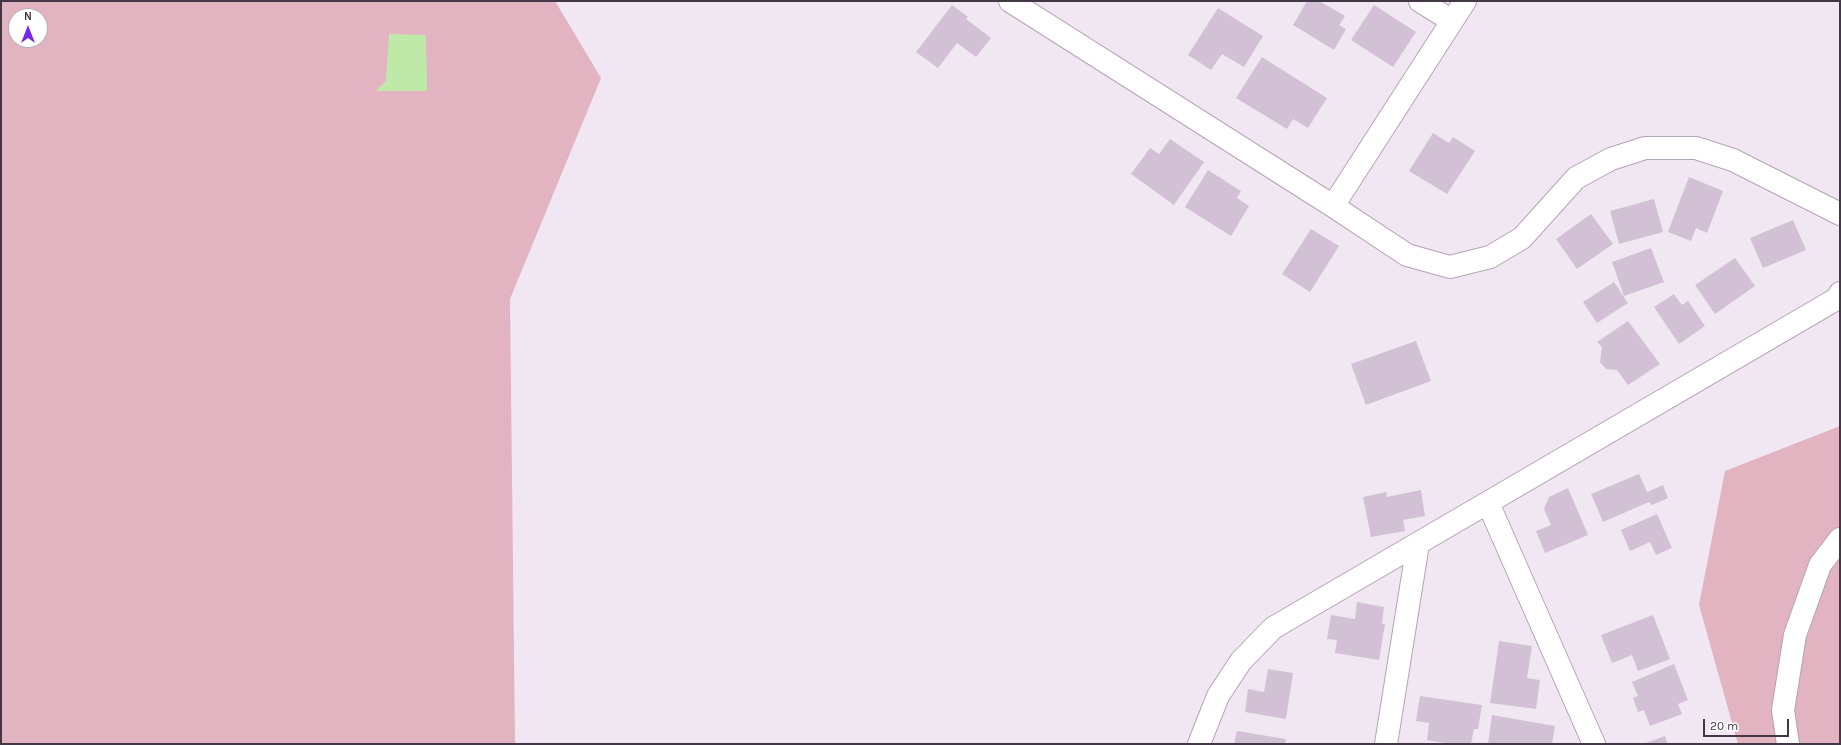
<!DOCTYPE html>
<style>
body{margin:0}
#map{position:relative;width:1841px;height:745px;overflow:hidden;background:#f1e7f2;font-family:Karla,sans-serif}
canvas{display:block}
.frame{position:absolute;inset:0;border:2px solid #423744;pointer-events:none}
.north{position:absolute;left:8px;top:8px;width:40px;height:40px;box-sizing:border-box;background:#fff;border:1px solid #b3afb4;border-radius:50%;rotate:0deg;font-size:11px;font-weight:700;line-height:16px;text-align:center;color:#423744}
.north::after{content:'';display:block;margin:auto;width:14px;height:18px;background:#752be5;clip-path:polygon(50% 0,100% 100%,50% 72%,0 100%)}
.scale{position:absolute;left:1703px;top:719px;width:86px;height:18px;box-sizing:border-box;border:2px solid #423744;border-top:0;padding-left:5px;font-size:12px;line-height:14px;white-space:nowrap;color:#423744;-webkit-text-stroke:3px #fff;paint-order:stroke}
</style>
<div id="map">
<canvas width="1841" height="745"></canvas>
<div class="frame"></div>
<div class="north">N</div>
<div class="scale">20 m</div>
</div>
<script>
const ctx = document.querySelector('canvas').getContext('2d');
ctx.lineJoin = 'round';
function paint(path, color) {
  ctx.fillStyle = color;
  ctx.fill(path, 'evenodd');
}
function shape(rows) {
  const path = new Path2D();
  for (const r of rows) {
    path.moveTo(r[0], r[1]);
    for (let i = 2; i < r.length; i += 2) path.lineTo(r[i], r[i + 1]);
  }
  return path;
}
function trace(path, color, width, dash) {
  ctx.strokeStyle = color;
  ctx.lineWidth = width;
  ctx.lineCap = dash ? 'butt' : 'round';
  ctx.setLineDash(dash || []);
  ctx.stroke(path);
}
const green = shape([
 [1,1,555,1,601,78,510,299,515,744,1,744],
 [16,16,40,16,40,40,16,40],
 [1840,426,1840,744,1738,744,1699,605,1725,471]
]);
const water = shape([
 [389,34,426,35,427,91,376,91,386,81]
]);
const building = shape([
 [1307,1,1319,1,1345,16,1339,25,1346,29,1334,50,1293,25],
 [952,5,968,17,966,19,991,38,976,57,957,43,938,68,916,52],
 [1374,5,1416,32,1393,67,1351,40],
 [1218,8,1263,36,1244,67,1222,54,1211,70,1188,55],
 [1262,57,1327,98,1308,128,1293,119,1287,129,1236,98],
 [1433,133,1449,143,1453,137,1475,151,1447,194,1409,171],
 [1170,139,1204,162,1174,205,1131,174,1150,148,1159,154],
 [1208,170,1241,191,1237,198,1249,206,1231,236,1185,207],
 [1689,177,1723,191,1707,233,1696,228,1691,241,1668,232],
 [1654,199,1663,232,1619,244,1610,211],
 [1591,214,1613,244,1577,269,1556,239],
 [1793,220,1806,250,1763,268,1750,238],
 [1311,229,1339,246,1310,292,1282,274],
 [1651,248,1664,282,1624,296,1612,262],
 [1735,258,1755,286,1715,314,1695,285],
 [1614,282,1628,303,1597,323,1583,302],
 [1674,294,1682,305,1688,301,1705,326,1679,344,1654,307],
 [1628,321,1660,364,1628,385,1617,370,1606,369,1600,362,1602,347,1597,342],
 [1416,341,1431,381,1366,405,1351,364],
 [1639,474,1647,492,1663,485,1668,498,1652,505,1649,502,1603,522,1591,494],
 [1568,488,1588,535,1545,553,1536,531,1551,525,1544,509,1549,497],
 [1421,490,1425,516,1403,520,1405,531,1371,537,1363,497,1386,492,1387,497],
 [1657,514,1672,548,1656,555,1650,542,1630,551,1621,530],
 [1357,602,1384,607,1382,624,1385,624,1379,660,1335,653,1337,640,1327,639,1331,615,1355,619],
 [1653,615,1670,659,1638,671,1632,655,1612,663,1601,635],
 [1499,641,1532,646,1527,678,1540,680,1536,709,1490,703],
 [1674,664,1688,700,1678,704,1682,714,1650,726,1644,710,1638,712,1633,698,1638,696,1632,682],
 [1268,669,1293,673,1286,719,1245,712,1248,689,1264,692],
 [1420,696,1482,705,1478,729,1474,729,1471,744,1451,744,1427,740,1429,723,1416,721],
 [1492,715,1555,726,1552,744,1488,744],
 [1237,731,1286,739,1285,744,1234,744],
 [1665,736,1668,744,1643,744]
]);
const minor = shape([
 [1010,1,1333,206,1407,255,1450,267,1490,257,1522,238,1576,178,1611,159,1645,148,1696,148,1733,160,1840,214],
 [1420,1,1452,21],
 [1333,206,1465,1],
 [1488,503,1594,744],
 [1199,744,1218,696,1241,661,1273,628,1838,298,1840,293],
 [1386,744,1418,544],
 [1788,744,1783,710,1795,635,1820,565,1840,539]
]);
paint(green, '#e2b3c1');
paint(water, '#bfe9a9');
paint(building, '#d2c0d5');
trace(minor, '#b4a4b6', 24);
trace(minor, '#fff', 22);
</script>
